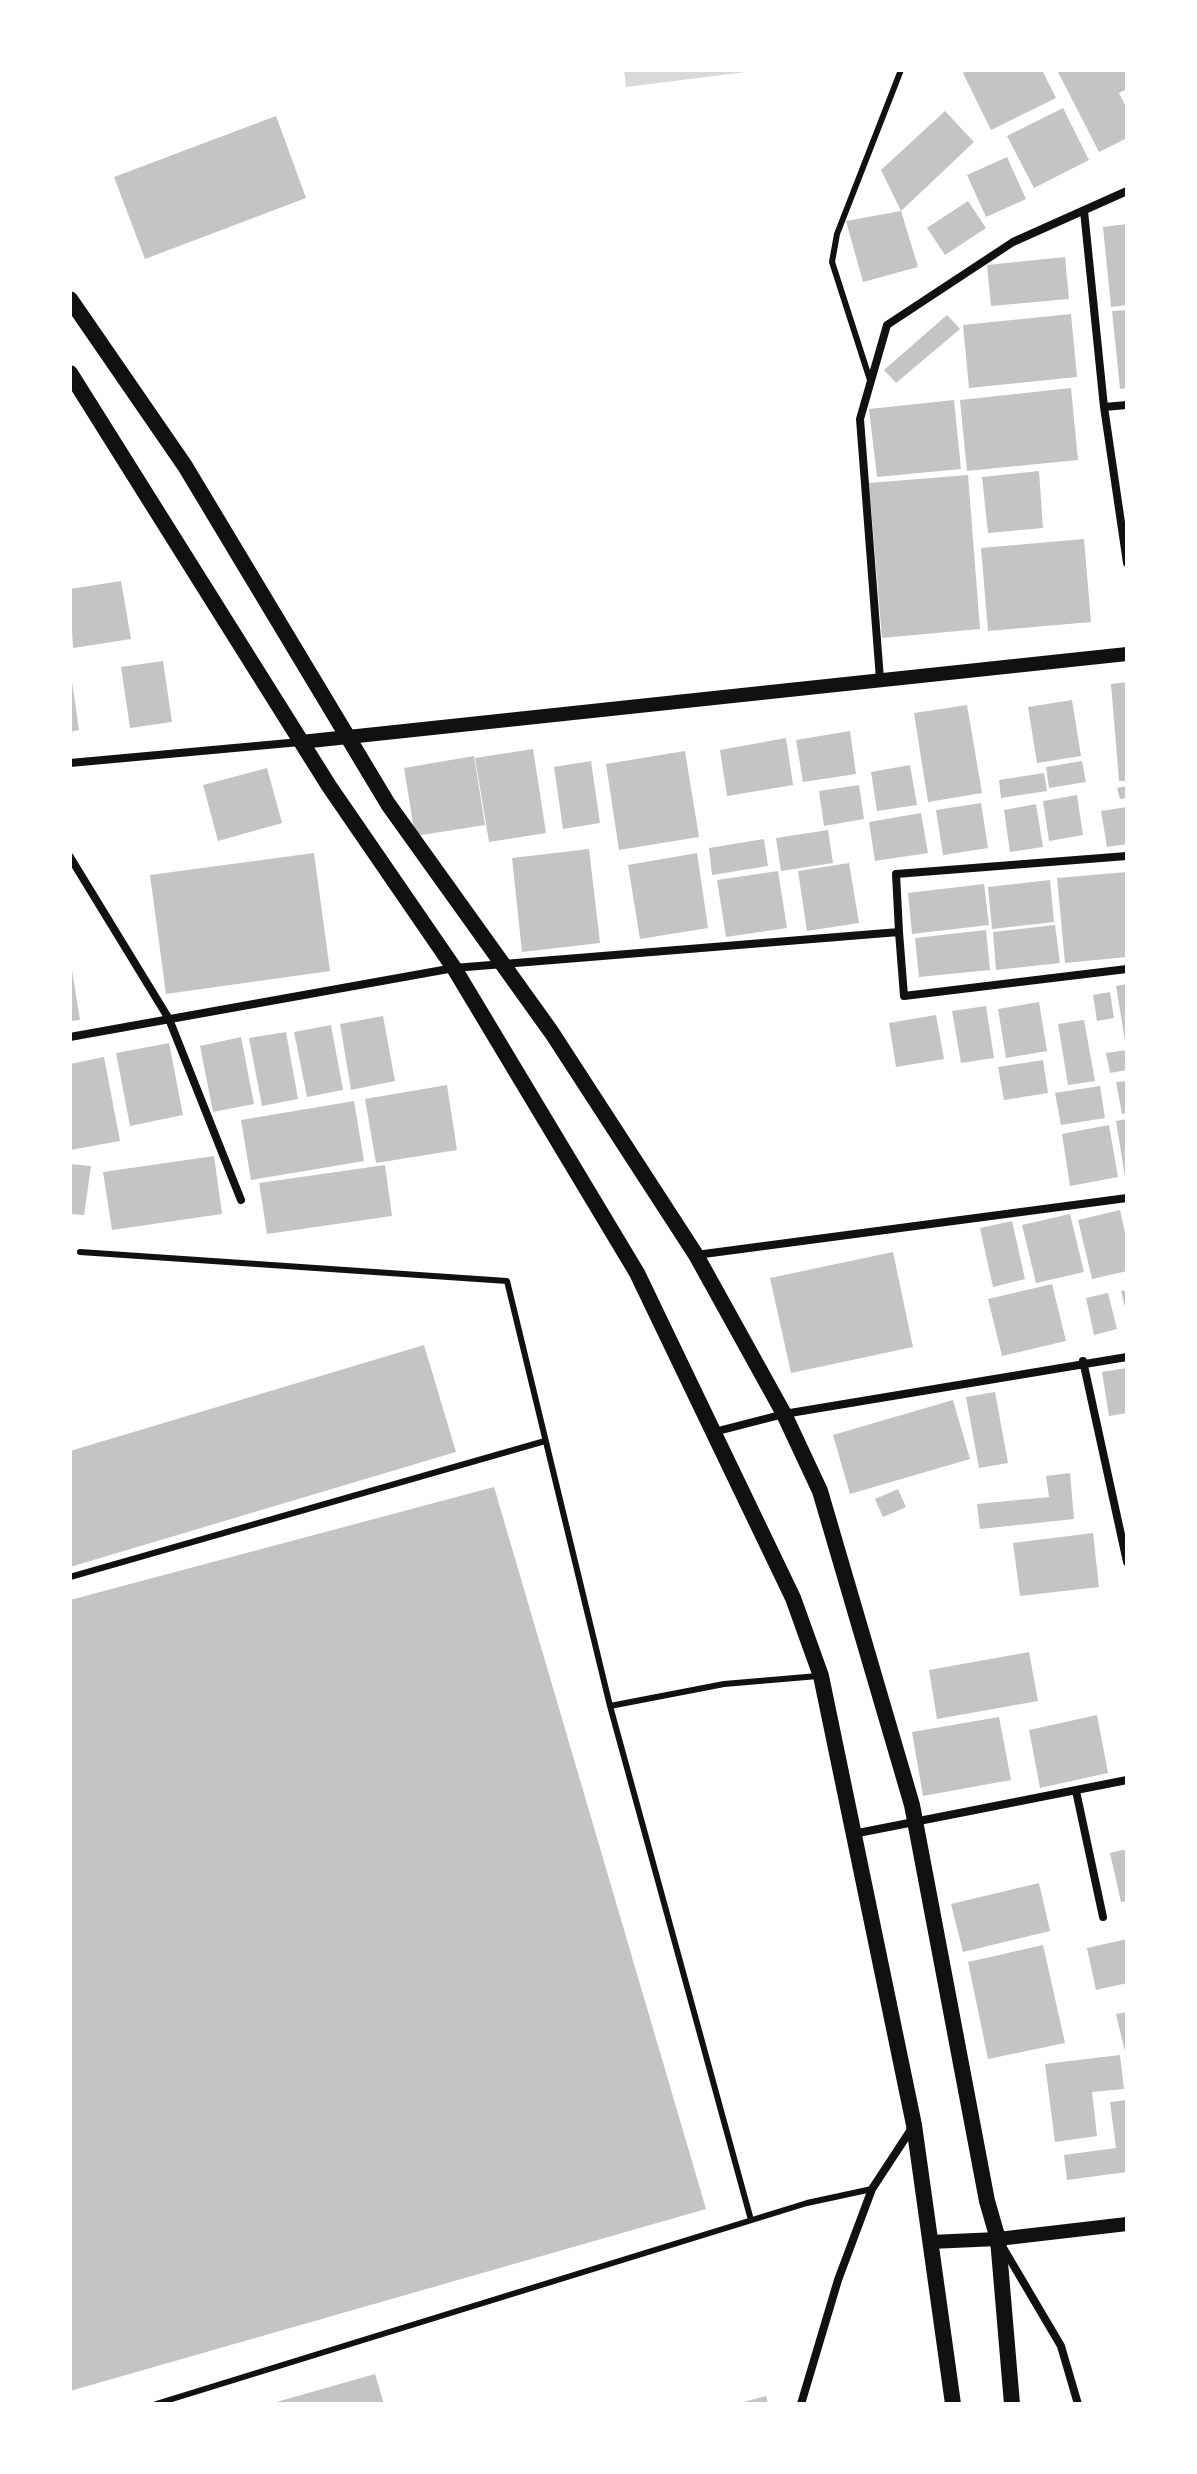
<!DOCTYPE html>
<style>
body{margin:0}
#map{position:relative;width:1197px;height:2474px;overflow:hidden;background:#fff;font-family:"DM Sans",sans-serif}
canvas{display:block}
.frame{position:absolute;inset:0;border:72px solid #fff;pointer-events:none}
</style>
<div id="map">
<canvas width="1197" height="2474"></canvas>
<div class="frame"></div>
</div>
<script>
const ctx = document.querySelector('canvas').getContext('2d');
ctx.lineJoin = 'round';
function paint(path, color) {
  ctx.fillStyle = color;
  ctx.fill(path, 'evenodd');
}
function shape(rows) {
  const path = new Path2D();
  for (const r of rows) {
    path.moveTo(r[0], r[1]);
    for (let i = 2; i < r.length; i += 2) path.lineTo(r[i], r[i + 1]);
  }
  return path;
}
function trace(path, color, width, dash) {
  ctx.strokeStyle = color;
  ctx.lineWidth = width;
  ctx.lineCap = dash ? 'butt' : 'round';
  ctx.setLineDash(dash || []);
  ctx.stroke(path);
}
const water = shape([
 [624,70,754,70,754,71,626,87]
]);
const building = shape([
 [968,70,1042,70,1056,98,991,130,963,73],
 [1057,70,1127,70,1127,89,1119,93,1127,109,1127,138,1099,152],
 [1063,108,1089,160,1034,188,1007,136],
 [945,111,974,142,901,211,881,170],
 [276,116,306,198,145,259,114,177],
 [1007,157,1026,199,986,217,967,175],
 [968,201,986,228,945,255,927,228],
 [901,211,918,267,863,282,846,221],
 [1127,224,1127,305,1111,307,1103,227],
 [1065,257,1069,299,991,306,987,265],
 [1127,310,1127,388,1120,389,1112,311],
 [1071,314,1077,377,969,388,963,325],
 [947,315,960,329,896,383,884,370],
 [1071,388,1078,460,967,471,960,400],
 [954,400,961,469,877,477,869,409],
 [1039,471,1043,528,988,533,982,477],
 [968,475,980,629,882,638,869,483],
 [1084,539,1091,622,988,631,981,548],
 [121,581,131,639,73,648,70,589],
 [163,661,172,722,130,728,121,667],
 [72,681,79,730,70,732,70,682],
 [1127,682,1127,781,1119,781,1111,684],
 [1072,700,1081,756,1037,763,1028,707],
 [967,705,982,793,928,802,914,713],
 [850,731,856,774,803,782,796,740],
 [786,738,793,785,727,796,720,750],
 [533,749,546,833,489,842,475,758],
 [685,751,699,837,619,850,606,764],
 [474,756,485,825,415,836,404,768],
 [591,761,600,823,563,829,554,767],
 [1082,761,1086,782,1049,788,1046,767],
 [910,765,917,805,877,811,871,772],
 [267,768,282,823,218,841,203,785],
 [1044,773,1047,791,1001,798,999,780],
 [859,785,864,819,824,826,819,791],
 [1127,786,1127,798,1120,799,1117,788],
 [1077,795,1083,835,1049,841,1043,801],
 [981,803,988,848,943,855,936,810],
 [1036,804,1043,847,1010,852,1004,810],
 [1127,807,1127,844,1107,847,1101,811],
 [921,813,928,853,875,861,869,822],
 [828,830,833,863,781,871,776,838],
 [764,839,768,866,712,875,709,848],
 [589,849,600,943,522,952,512,858],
 [314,853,330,971,166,994,150,875],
 [697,853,708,928,640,939,628,865],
 [849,863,859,923,807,931,798,871],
 [778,871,787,928,726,937,717,880],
 [1127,872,1127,957,1065,963,1057,878],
 [1050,880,1054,922,992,929,988,887],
 [984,884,989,925,912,934,908,893],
 [1055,925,1060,963,996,970,993,932],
 [986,930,990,970,919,977,915,938],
 [70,958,80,1020,70,1021],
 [1127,984,1127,1041,1125,1041,1116,986],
 [1110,992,1114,1018,1097,1021,1093,995],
 [1039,1002,1047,1051,1006,1058,998,1009],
 [986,1006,994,1058,961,1063,952,1011],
 [936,1015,944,1059,896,1067,889,1023],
 [383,1016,395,1081,351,1090,340,1024],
 [1084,1020,1095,1081,1068,1085,1058,1024],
 [331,1025,343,1090,307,1097,294,1032],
 [286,1032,298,1099,262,1106,249,1038],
 [241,1037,254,1104,213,1112,200,1046],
 [169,1043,183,1115,130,1126,116,1053],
 [1127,1050,1127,1070,1110,1073,1106,1053],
 [104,1057,120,1141,70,1150,70,1064],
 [1043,1060,1048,1093,1004,1100,998,1067],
 [1127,1081,1127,1113,1122,1114,1116,1082],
 [447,1085,457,1150,376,1163,365,1099],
 [1100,1086,1105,1118,1061,1125,1055,1093],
 [354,1101,364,1161,251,1180,241,1120],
 [1127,1119,1127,1176,1125,1177,1116,1121],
 [1109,1125,1118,1177,1070,1186,1062,1134],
 [214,1156,222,1214,112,1230,103,1172],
 [70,1164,91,1166,84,1215,70,1214],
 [385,1165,392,1216,267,1234,259,1183],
 [1120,1210,1127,1242,1127,1271,1092,1279,1078,1220],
 [1070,1214,1084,1272,1036,1283,1022,1225],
 [1012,1221,1025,1279,993,1287,980,1228],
 [893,1252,913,1347,791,1373,770,1278],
 [1052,1284,1066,1341,1002,1356,988,1299],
 [1127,1290,1127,1311,1126,1311,1121,1291],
 [1108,1293,1117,1329,1094,1335,1086,1298],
 [424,1345,456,1452,70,1567,70,1451],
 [1127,1368,1127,1413,1109,1416,1102,1372],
 [995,1392,1008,1463,979,1468,966,1397],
 [953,1400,970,1459,850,1494,833,1435],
 [1070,1473,1074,1519,980,1529,977,1504,1049,1497,1046,1476],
 [494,1487,706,2209,70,2391,70,1600],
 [898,1489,906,1507,883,1517,875,1499],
 [1093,1533,1099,1587,1020,1596,1013,1543],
 [1029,1652,1038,1701,937,1719,929,1670],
 [1097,1715,1108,1773,1040,1788,1029,1730],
 [999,1717,1011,1780,923,1796,912,1732],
 [1127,1849,1127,1901,1121,1902,1110,1853],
 [1039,1883,1050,1931,963,1952,951,1904],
 [1127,1939,1127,1983,1096,1990,1087,1948],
 [1043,1945,1065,2043,988,2059,968,1962],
 [1127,2012,1127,2055,1126,2056,1116,2014],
 [1120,2055,1124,2089,1092,2092,1097,2136,1055,2142,1045,2064],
 [1127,2100,1127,2172,1067,2180,1064,2155,1116,2148,1110,2102],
 [375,2374,384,2404,273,2404,273,2403],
 [766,2396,768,2404,740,2404,740,2403]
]);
const service = shape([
 [870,380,832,262,837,234,901,70],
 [80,1252,507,1281,610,1706,751,2220],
 [70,1577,545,1441],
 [610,1706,724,1684,818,1676],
 [156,2404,807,2203,872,2189]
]);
const minor = shape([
 [1084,211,1104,407,1127,563],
 [1104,407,1127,405],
 [880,679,860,419,887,325,1013,242,1127,191],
 [70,763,300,742],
 [70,857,169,1019,241,1200],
 [899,932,896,874,1127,856],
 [70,1037,454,968,899,932,904,996,1127,969],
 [696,1255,1127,1198],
 [1083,1361,1127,1562],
 [714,1432,784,1414,1127,1357],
 [1076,1791,1103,1917],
 [853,1834,1127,1780],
 [1002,2246,1061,2346,1078,2404],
 [801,2404,838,2280,872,2189,912,2128]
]);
const tertiary = shape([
 [301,742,1127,654],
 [930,2242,998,2239,1127,2224]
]);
const secondary = shape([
 [70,299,185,466,388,804,552,1033,696,1255,784,1414,820,1491,912,1805,987,2201,998,2239,1012,2404],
 [70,373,329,786,454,968,637,1273,793,1598,821,1676,914,2125,953,2404]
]);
paint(water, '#d9d9d9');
paint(building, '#c4c4c4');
trace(service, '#111', 6);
trace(minor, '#111', 8);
trace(tertiary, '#111', 14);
trace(secondary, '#111', 16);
</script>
